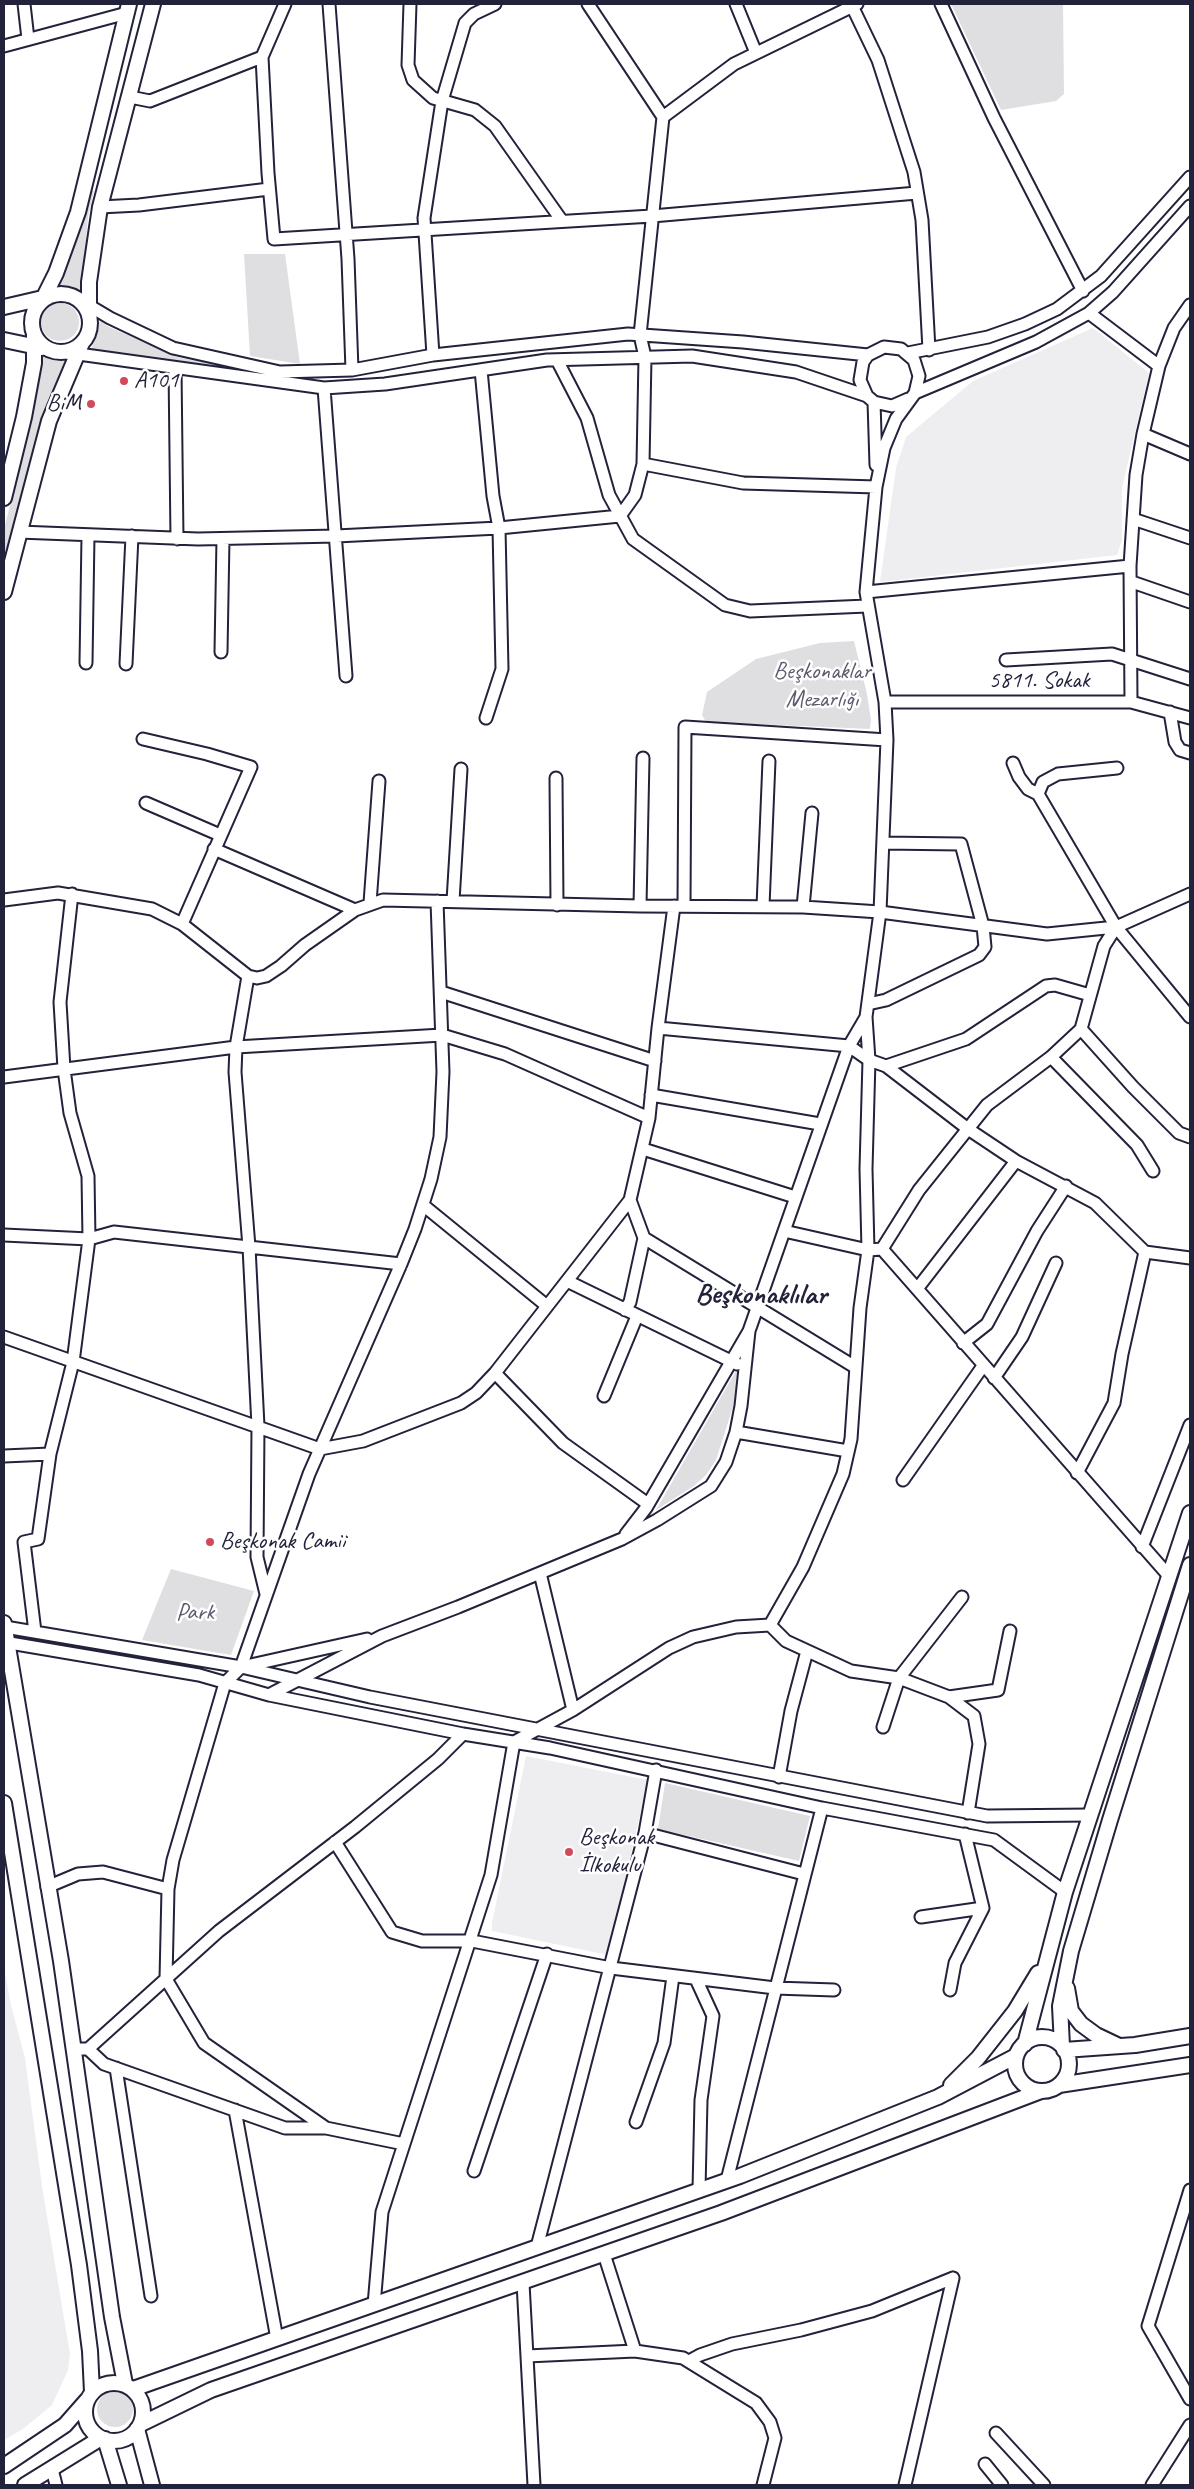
<!DOCTYPE html>
<meta charset="utf-8">
<style>
body{margin:0}
#map{position:relative;width:1194px;height:2489px;overflow:hidden;background:#fff;font-family:Caveat,sans-serif}
canvas{display:block}
.frame{position:absolute;inset:0;border:5px solid #22223b;pointer-events:none}
</style>
<div id="map">
<canvas width="1194" height="2489"></canvas>
<div class="frame"></div>
</div>
<script>
const ctx = document.querySelector('canvas').getContext('2d');
ctx.lineJoin = 'round';
function paint(path, color) {
  ctx.fillStyle = color;
  ctx.fill(path, 'evenodd');
}
function shape(rows) {
  const path = new Path2D();
  for (const r of rows) {
    if (r.length === 3) {
      path.moveTo(r[0] + r[2], r[1]);
      path.arc(r[0], r[1], r[2], 0, 2 * Math.PI);
      continue;
    }
    path.moveTo(r[0], r[1]);
    for (let i = 2; i < r.length; i += 2) path.lineTo(r[i], r[i + 1]);
  }
  return path;
}
function trace(path, color, width, dash) {
  ctx.strokeStyle = color;
  ctx.lineWidth = width;
  ctx.lineCap = dash ? 'butt' : 'round';
  ctx.setLineDash(dash || []);
  ctx.stroke(path);
}
function write(font, color, halo, rows, align = 'center') {
  ctx.font = font + ' Caveat,sans-serif';
  ctx.lineWidth = 5;
  ctx.setLineDash([]);
  ctx.textBaseline = 'middle';
  ctx.strokeStyle = halo;
  ctx.fillStyle = color;
  for (const [text, x, y, turn = 0] of rows) {
    ctx.save();
    ctx.translate(x, y);
    ctx.rotate((+turn || 0) * Math.PI / 180);
    ctx.textAlign = isNaN(turn) ? turn : align;
    if (halo) ctx.strokeText(text, 0, 0);
    ctx.fillText(text, 0, 0);
    ctx.restore();
  }
}
const built = shape([
 [1093,328,1149,373,1122,488,1122,540,1117,555,880,582,896,468,906,437,973,381],
 [526,1756,648,1780,608,1955,492,1931,492,1923],
 [4,1967,11,2005,25,2058,42,2186,70,2354,68,2370,52,2405,23,2429,4,2440]
]);
const green = shape([
 [951,4,1063,4,1064,94,1056,101,1001,110],
 [89,190,94,191,88,217,82,293,70,287,58,287,71,253],
 [244,254,285,254,300,364,250,356],
 [60,322,19],
 [100,321,107,326,177,357,278,376,91,351],
 [40,355,52,360,66,361,42,419,4,567,4,529,32,417],
 [854,641,867,694,871,720,870,729,706,722,702,715,707,692,756,659,820,643],
 [737,1369,738,1391,716,1460,706,1475,694,1486,656,1510],
 [171,1569,254,1591,231,1655,142,1640],
 [665,1783,810,1816,799,1861,658,1829],
 [115,2409,18]
]);
const minor = shape([
 [24,4,28,39],
 [329,4,348,259,352,370],
 [410,4,408,65,413,80,433,98,475,110,495,126,562,221],
 [588,4,663,117],
 [736,4,756,53],
 [941,4,994,118,1083,291],
 [852,6,878,60,914,172,922,220,929,350],
 [4,46,127,13],
 [262,57,285,4],
 [130,97,150,101,262,57,268,173,274,239,652,216,917,193],
 [100,207,139,205,269,189],
 [78,299,110,318,173,348,280,372,352,370,433,355,628,334,743,342,868,355],
 [1089,313,1159,366],
 [64,352,324,388,385,384,547,360,692,356,796,372,867,396],
 [908,353,988,337,1025,324,1057,309,1101,276,1190,177],
 [433,355,424,218,442,101,465,23,474,14,495,4],
 [557,360,587,418,609,495,633,539,725,605,750,611,867,606],
 [175,368,177,539],
 [481,370,493,496,499,528,502,669,486,718],
 [324,388,346,676],
 [915,393,1036,342,1089,313,1113,292,1190,206],
 [874,402,876,465],
 [1143,434,1190,454],
 [643,464,743,483,876,487],
 [1133,519,1190,538],
 [19,532,198,539,336,536,499,528,620,516,635,495,643,464,645,357,640,335,663,117,734,64,857,4],
 [1132,582,1190,602],
 [866,592,1130,566],
 [221,652,223,539],
 [1006,660,1112,654,1190,679],
 [86,663,88,536],
 [126,664,132,536],
 [885,702,1131,702,1190,718],
 [1131,702,1130,566,1136,475,1143,434,1159,366,1174,328,1190,305],
 [1170,712,1175,742,1180,750,1190,753],
 [143,739,207,754,251,767,182,924],
 [1013,763,1019,777,1028,789,1038,794,1116,927,1190,1017],
 [556,778,557,905],
 [1038,794,1043,782,1058,774,1117,768],
 [146,803,220,835],
 [214,849,355,910],
 [4,900,58,893,152,909,182,924,248,976,257,978,266,976,281,966,305,945,355,910,383,900,640,906,803,907,880,912,1047,934,1116,927,1190,894],
 [453,901,461,769],
 [370,903,379,781],
 [640,906,643,758],
 [684,906,685,727,887,740],
 [763,906,769,761],
 [803,907,812,813],
 [248,976,236,1047,235,1072,249,1247,258,1426,257,1557,266,1594],
 [441,992,655,1061],
 [868,1004,886,1000,979,955,985,947,983,926,961,844,883,843],
 [658,1028,849,1046,869,1060,886,1066,966,1039,1046,986,1055,985,1090,995],
 [1081,1029,1133,1087,1179,1133,1190,1137],
 [1051,1057,1137,1145,1153,1171],
 [886,1066,968,1129,1016,1161,1095,1203,1145,1252,1190,1258],
 [4,1077,236,1047,442,1035,505,1054,649,1118],
 [651,1095,820,1124],
 [643,1149,795,1197],
 [423,1205,547,1306],
 [784,1231,868,1250,882,1249,1169,1576],
 [4,1235,89,1239,114,1232,401,1264],
 [644,1238,855,1367],
 [882,1249,919,1190,987,1105,1051,1057,1081,1029,1104,946,1116,927],
 [567,1281,737,1364],
 [917,1289,1016,1161],
 [625,1310,630,1302,644,1238,630,1200],
 [4,1337,320,1449,363,1441,461,1403,476,1393,495,1373,630,1200,649,1118,658,1028,674,906],
 [963,1343,987,1324,1037,1231,1066,1186],
 [495,1373,563,1443,648,1504],
 [994,1378,1022,1337,1056,1263],
 [604,1396,637,1316],
 [736,1432,848,1451],
 [4,1456,50,1454],
 [1077,1473,1114,1403,1122,1354,1145,1252],
 [903,1480,983,1366],
 [626,1534,646,1508,749,1331,849,1046,866,1017],
 [1142,1547,1190,1425],
 [540,1573,573,1710],
 [770,1625,786,1641,851,1671,899,1678,949,1697,974,1716,979,1744,968,1813],
 [5,1627,241,1667,370,1697,987,1816,1091,1815],
 [35,1632,24,1542,38,1539,50,1454,73,1362,89,1239,88,1176,70,1113,64,1069,60,1002,72,894],
 [4,1642,199,1675,269,1695,463,1734,550,1748,822,1808,994,1840,1065,1892],
 [246,1666,367,1639],
 [269,1695,382,1636,458,1607,622,1539,657,1520,711,1486,726,1462,736,1432,741,1406,749,1331],
 [949,1697,998,1690,1010,1631],
 [883,1727,899,1678,962,1597],
 [779,1777,791,1711,807,1651],
 [645,1833,804,1874],
 [335,1842,392,1932,422,1941,472,1941,611,1968,775,1988,834,1990],
 [47,1887,78,1874,103,1872,168,1889],
 [921,1917,983,1908],
 [696,1979,713,2016,701,2100,699,2190],
 [950,1990,955,1963,983,1908,965,1834],
 [74,2049,88,2049,219,1931,355,1827,438,1759,463,1734],
 [88,2049,104,2064,285,2128,326,2128],
 [116,2068,151,2296],
 [235,2110,277,2339],
 [636,2122,664,2043,673,1976],
 [404,2144,326,2128,204,2043,166,1979,168,1889,173,1860,225,1683,241,1667,309,1474,401,1264,415,1229,431,1179,440,1137,443,1072,437,901],
 [474,2171,547,1954],
 [727,2180,822,1808],
 [1190,2190,1148,2326,1190,2399],
 [537,2247,645,1833,656,1770],
 [604,2254,635,2351],
 [523,2283,534,2485],
 [374,2305,382,2212,491,1875,514,1742,573,1710,669,1648,693,1637,736,1627,770,1625,803,1567,843,1474,851,1439,860,1308,868,1250,866,1169,869,1060,866,1017,880,912,887,740,885,702,866,592,876,487,884,448,896,419,915,393,919,376,914,360,901,349,884,347,868,355,863,362,860,380,867,396,874,402,892,406,908,399],
 [527,2356,635,2351,683,2358,756,2403,770,2422,775,2438,763,2485],
 [689,2361,700,2355,732,2344,801,2330,872,2311,953,2278],
 [996,2433,1044,2485],
 [985,2464,1002,2485],
 [52,2469,56,2485],
 [905,2485,953,2278],
 [1152,2485,1190,2425]
]);
const major = shape([
 [61,323,29],
 [42,301,56,273,78,212,129,4],
 [4,307,47,297],
 [89,316,89,282,100,207,153,4],
 [4,340,42,348],
 [4,498,24,417,34,363,34,335],
 [4,592,49,421,82,343],
 [4,1623,61,1961,112,2317,125,2384],
 [4,1803,79,2265,90,2351,92,2392],
 [1067,1988,1071,2011,1081,2024,1096,2035,1117,2045],
 [1042,2064,27],
 [1025,2044,1065,1892,1190,1513],
 [1062,2046,1060,2006,1071,1951,1110,1820,1190,1565],
 [1064,2050,1135,2045,1190,2036],
 [951,2085,978,2058,1015,2011,1038,1973],
 [1059,2085,1190,2065],
 [114,2412,29],
 [133,2389,740,2176,938,2097,1016,2056],
 [141,2424,211,2390,721,2213,1041,2091],
 [137,2429,152,2485],
 [105,2439,119,2485],
 [4,2466,65,2425,87,2400],
 [25,2485,101,2438]
]);
const markers = [
 [124,381,5,"#d1495b"],
 [91,404,5,"#d1495b"],
 [210,1542,5,"#d1495b"],
 [569,1852,5,"#d1495b"]
];
const poiNames = [
 ["A101",134,381],
 ["BiM",81,404,"right"],
 ["Beşkonak Camii",220,1542],
 ["Beşkonak",579,1838],
 ["İlkokulu",579,1866]
];
const parkNames = [
 ["Beşkonaklar",822,672],
 ["Mezarlığı",822,700],
 ["Park",195,1613]
];
const streetNames = [
 ["5811. Sokak",1039,681]
];
const districtNames = [
 ["Beşkonaklılar",761,1295]
];
paint(built, '#eeeef1');
paint(green, '#dfdfe2');
trace(minor, '#22223b', 15);
trace(major, '#22223b', 18);
trace(minor, '#fff', 11);
trace(major, '#fff', 14);
for (const [x, y, r, color] of markers) {
  const dot = new Path2D();
  dot.arc(x, y, r, 0, 2 * Math.PI);
  ctx.fillStyle = color;
  ctx.fill(dot);
  trace(dot, '#fff', 2);
}
write('24px', '#22223b', '#fff', poiNames, 'left');
write('24px', '#5b5b6d', '#fff', parkNames);
write('24px', '#22223b', '#fff', streetNames);
write('bold 29px', '#22223b', '#fff', districtNames);
</script>
